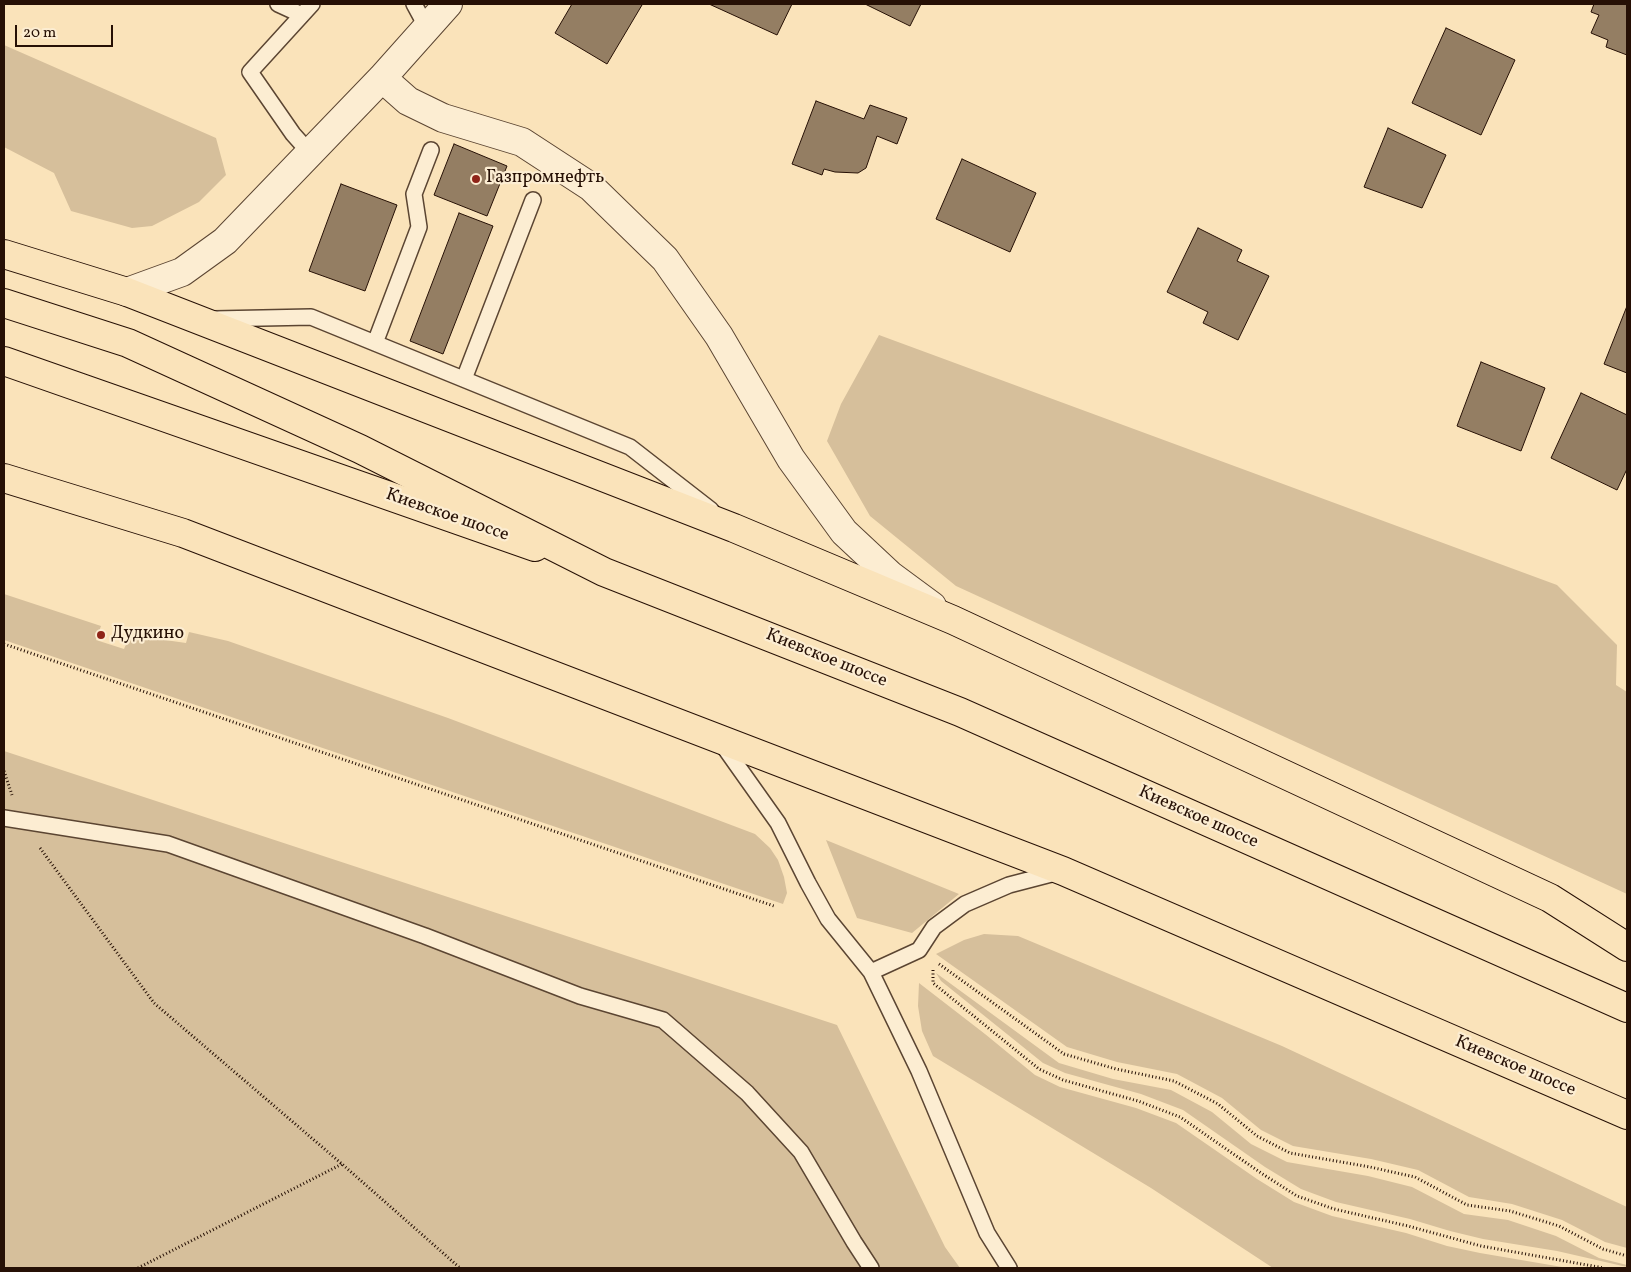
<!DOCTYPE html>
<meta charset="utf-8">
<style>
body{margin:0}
#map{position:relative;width:1631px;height:1272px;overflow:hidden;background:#fae3ba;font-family:Vollkorn,serif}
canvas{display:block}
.frame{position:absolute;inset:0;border:5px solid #261005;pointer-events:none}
.scale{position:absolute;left:15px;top:25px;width:98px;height:22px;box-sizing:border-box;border:2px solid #261005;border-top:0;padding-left:6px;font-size:15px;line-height:18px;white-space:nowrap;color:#261005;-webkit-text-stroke:4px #fcedd2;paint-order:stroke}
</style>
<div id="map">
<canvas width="1631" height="1272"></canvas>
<div class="frame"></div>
<div class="scale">20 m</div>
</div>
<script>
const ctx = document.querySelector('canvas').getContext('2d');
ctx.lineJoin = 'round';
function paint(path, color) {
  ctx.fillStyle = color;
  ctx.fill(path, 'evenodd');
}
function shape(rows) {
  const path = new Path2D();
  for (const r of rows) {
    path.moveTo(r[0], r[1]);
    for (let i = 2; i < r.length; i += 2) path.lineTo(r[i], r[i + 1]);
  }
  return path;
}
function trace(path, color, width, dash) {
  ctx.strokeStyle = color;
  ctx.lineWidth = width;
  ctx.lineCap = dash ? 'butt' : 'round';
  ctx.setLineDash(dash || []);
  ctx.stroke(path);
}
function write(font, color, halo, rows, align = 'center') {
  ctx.font = font + ' Vollkorn,serif';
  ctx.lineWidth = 4.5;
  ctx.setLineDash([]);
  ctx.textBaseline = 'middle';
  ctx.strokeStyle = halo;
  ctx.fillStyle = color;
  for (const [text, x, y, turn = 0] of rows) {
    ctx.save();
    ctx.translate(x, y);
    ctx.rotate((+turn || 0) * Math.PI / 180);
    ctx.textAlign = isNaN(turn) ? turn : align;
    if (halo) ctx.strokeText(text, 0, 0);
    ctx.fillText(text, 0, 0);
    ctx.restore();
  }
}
const green = shape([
 [4,45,216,138,226,175,199,202,152,226,132,228,71,211,54,173,4,147],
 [879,335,1557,585,1617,645,1616,685,1627,692,1627,894,956,586,870,516,827,441,841,404],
 [4,594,101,626,96,640,124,649,130,635,186,643,189,632,228,641,448,718,755,834,770,848,778,860,784,877,787,893,783,904,4,640],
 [4,751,837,1025,945,1247,960,1268,4,1268],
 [826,840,959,894,912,933,857,918],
 [984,934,1018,936,1282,1046,1627,1207,1627,1248,1605,1242,1562,1220,1512,1204,1469,1197,1418,1170,1371,1159,1293,1146,1261,1130,1222,1098,1177,1074,1117,1062,1067,1047,936,954,964,940],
 [936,973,1059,1063,1113,1079,1171,1090,1212,1112,1251,1144,1287,1162,1368,1176,1412,1187,1464,1214,1508,1220,1556,1236,1599,1258,1627,1265,1627,1267,1557,1251,1483,1239,1450,1231,1410,1219,1336,1202,1301,1189,1265,1167,1183,1110,1141,1094,1065,1073,1043,1063,941,981],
 [919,983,985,1034,1035,1075,1060,1087,1136,1108,1176,1123,1257,1179,1294,1202,1332,1216,1406,1233,1447,1246,1480,1253,1568,1268,1273,1268,1151,1188,933,1056,922,1031,918,1006]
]);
const building = shape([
 [572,4,639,4,642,5,607,64,555,33,572,4],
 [709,4,792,4,777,35,709,4],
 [865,4,921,4,910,26,865,4],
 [1594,4,1627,4,1627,55,1606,47,1608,40,1591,33,1599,15,1591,12,1594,4],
 [1446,28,1515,60,1481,135,1412,103,1446,28],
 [816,101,864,119,870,105,907,118,897,144,877,136,866,168,858,173,835,172,824,169,822,175,792,164,816,101],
 [1388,128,1446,155,1422,208,1364,187,1388,128],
 [454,144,507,166,487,216,434,195,454,144],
 [962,159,1036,193,1010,252,936,219,962,159],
 [341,184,397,205,365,291,309,271,341,184],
 [459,213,493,226,443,354,410,341,459,213],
 [1198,228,1242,250,1237,261,1269,276,1238,340,1203,323,1208,312,1167,292,1198,228],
 [1627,306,1627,373,1604,364,1627,306],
 [1481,362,1545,388,1521,451,1457,426,1481,362],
 [1581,393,1627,415,1627,469,1617,490,1551,458,1581,393]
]);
const path = shape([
 [4,644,774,906],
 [4,771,12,795],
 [40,848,154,1003,342,1164,460,1268],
 [939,964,1064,1054,1116,1069,1174,1081,1218,1104,1257,1136,1290,1153,1370,1167,1415,1177,1467,1205,1510,1211,1559,1226,1603,1249,1627,1256],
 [933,970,933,983,1039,1069,1063,1080,1138,1101,1180,1117,1261,1173,1297,1196,1334,1209,1408,1226,1481,1246,1604,1268],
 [138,1268,342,1164]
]);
const lane = shape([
 [278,4,302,15],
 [414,4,427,28],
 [310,153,293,134,250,72,312,4],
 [214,319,311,317,630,447,711,510],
 [375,343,419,227,414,194,431,150],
 [464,379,533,200],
 [722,744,778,823,808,883,828,919,871,972,919,1071,987,1233,1009,1268],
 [4,818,168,844,425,936,580,996,663,1020,747,1093,801,1152,854,1242,871,1268],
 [871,972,919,950,934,927,965,904,1009,885,1059,872]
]);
const street = shape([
 [382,78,408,101,443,118,522,142,591,187,665,259,719,336,791,459,844,532,890,575,932,606],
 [127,292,182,272,225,241,382,78,448,4]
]);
const primary = shape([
 [4,254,127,292,734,528,953,620,1550,898,1627,947],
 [4,361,535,547]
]);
const highway = shape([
 [4,303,128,343,360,449,604,572,960,712,1627,1008],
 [4,478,183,533,1063,871,1627,1115]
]);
const markers = [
 [476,179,5,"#8f2418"],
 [101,635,5,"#8f2418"]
];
const poiNames = [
 ["Газпромнефть",486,179],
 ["Дудкино",111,635]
];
const streetNames = [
 ["Киевское шоссе",447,516,19],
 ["Киевское шоссе",826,659,22],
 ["Киевское шоссе",1198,818,24],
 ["Киевское шоссе",1515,1067,23]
];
paint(green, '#d6bf9b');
paint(building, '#947e63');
trace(building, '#261005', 1);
trace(lane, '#5b4532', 18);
trace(street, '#5b4532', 30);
trace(primary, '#261005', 30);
trace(highway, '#261005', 30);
trace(path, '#261005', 3, [1, 2.5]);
trace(lane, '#fcedd2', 15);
trace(street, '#fcedd2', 28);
trace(primary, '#fae3ba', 28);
trace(highway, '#fae3ba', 28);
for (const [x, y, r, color] of markers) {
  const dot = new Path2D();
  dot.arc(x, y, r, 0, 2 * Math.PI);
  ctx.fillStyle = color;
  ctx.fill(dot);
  trace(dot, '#fcedd2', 2);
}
write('18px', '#261005', '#fcedd2', poiNames, 'left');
write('18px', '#261005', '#fcedd2', streetNames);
</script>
